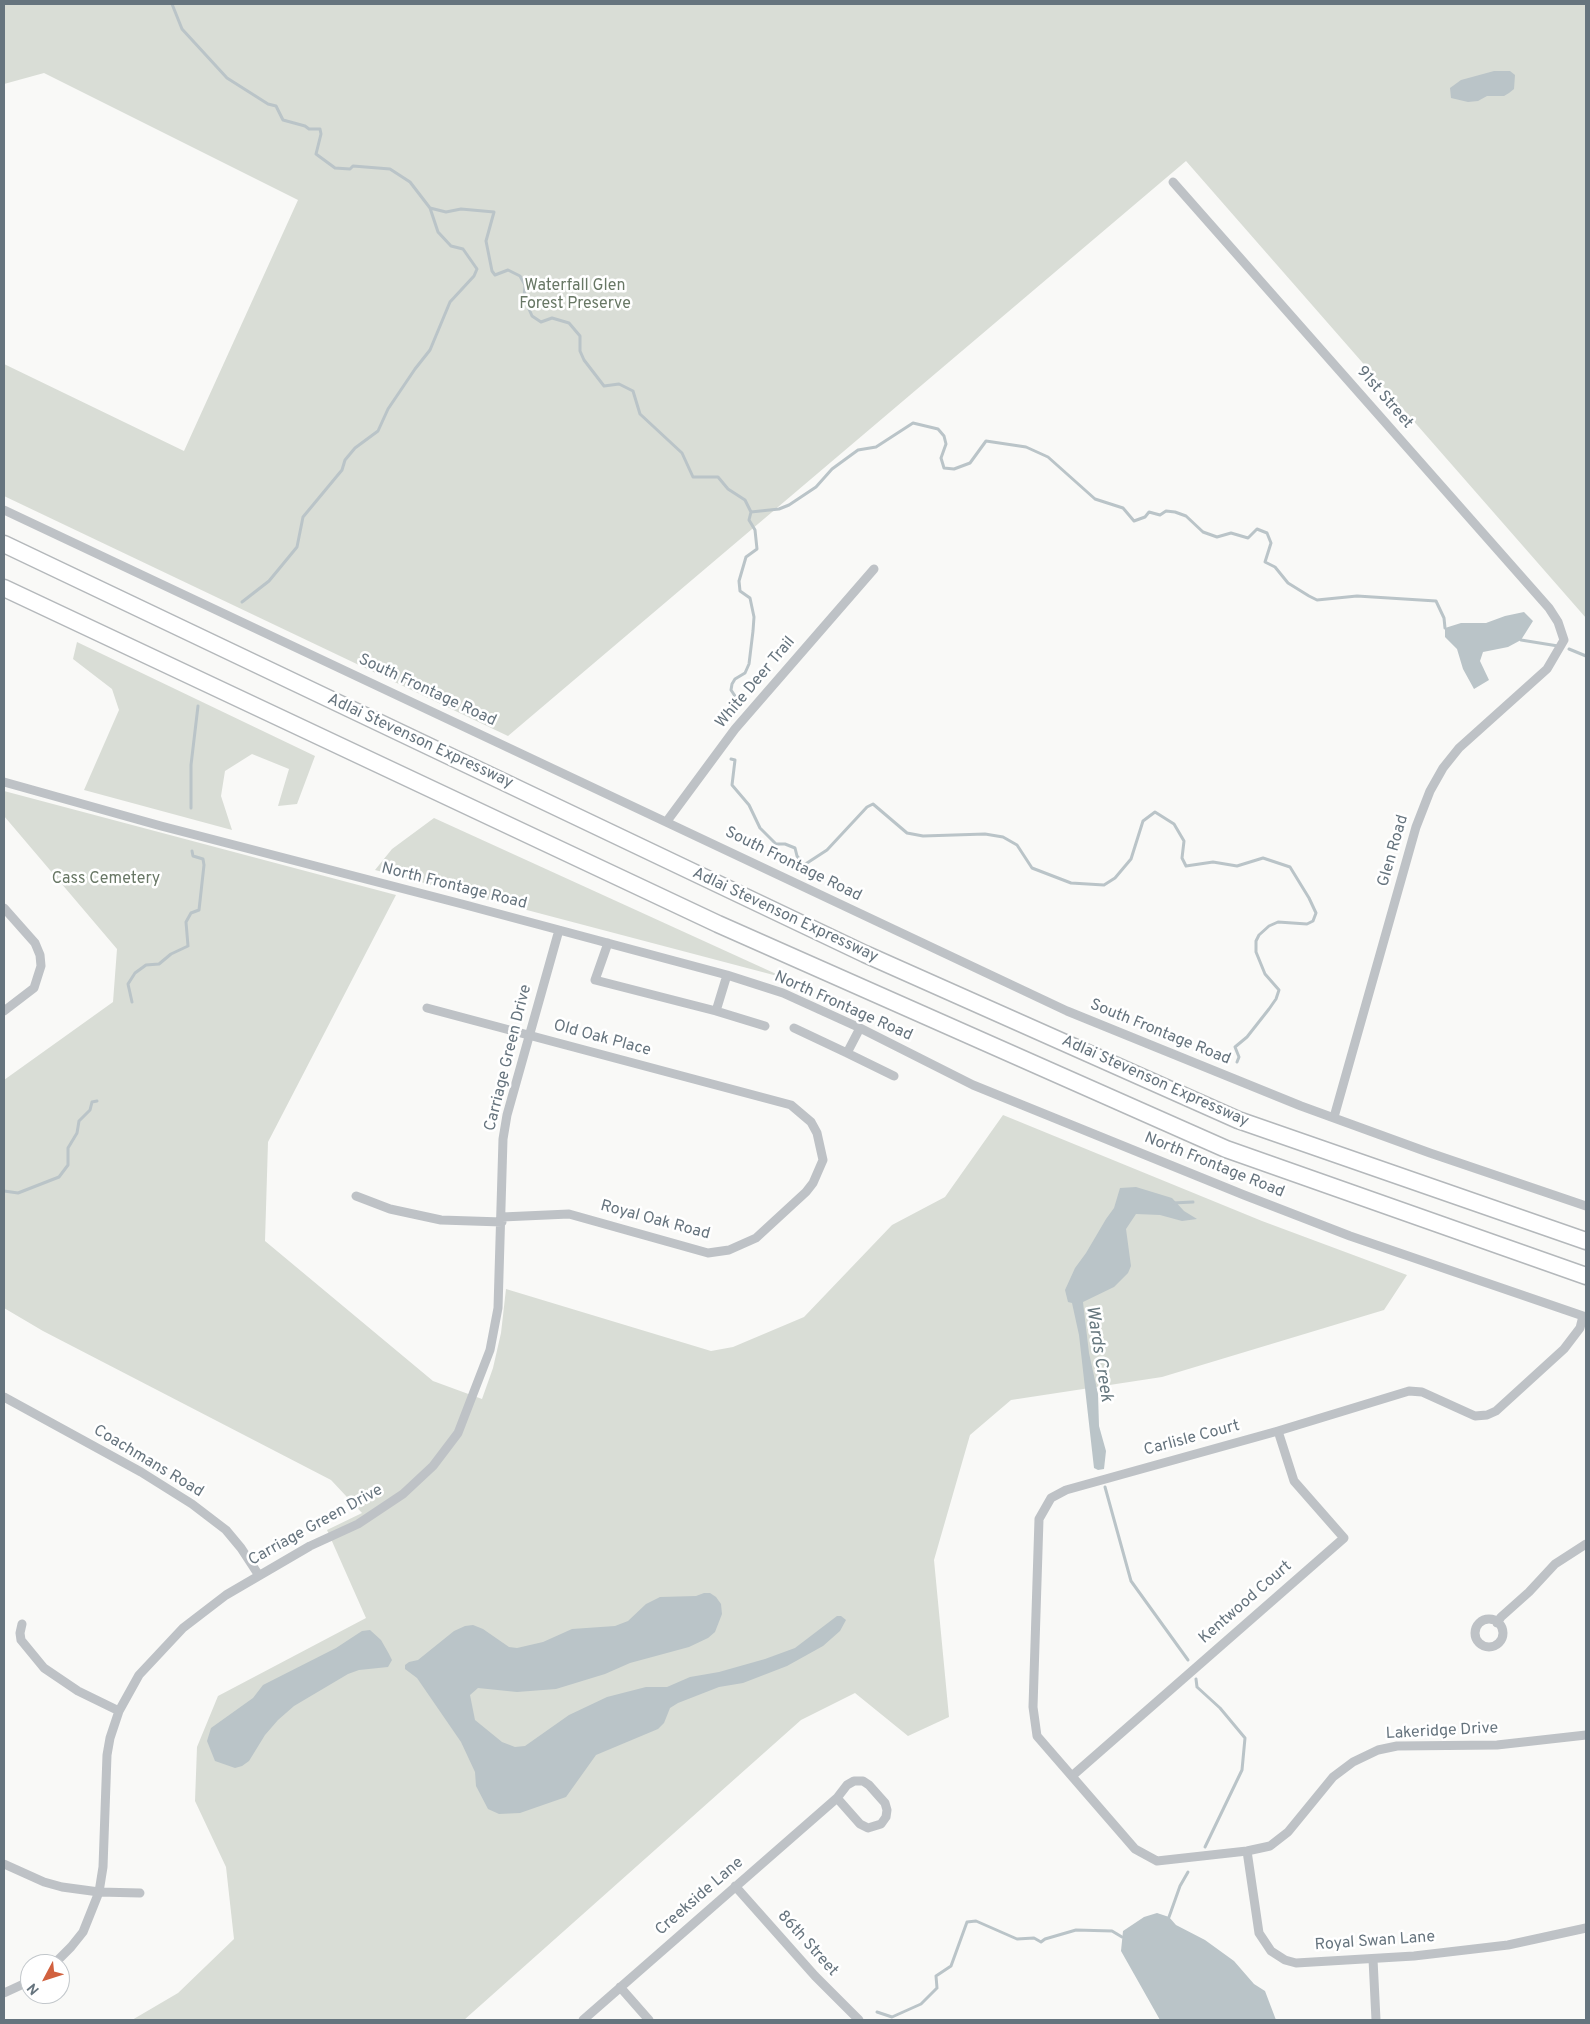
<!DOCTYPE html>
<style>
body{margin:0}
#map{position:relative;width:1590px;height:2024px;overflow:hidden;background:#f9f9f7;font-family:Overpass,sans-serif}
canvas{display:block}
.frame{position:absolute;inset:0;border:5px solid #66747e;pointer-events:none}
.north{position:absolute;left:20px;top:1954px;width:50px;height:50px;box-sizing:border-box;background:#fff;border:1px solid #c2c7cb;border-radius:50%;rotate:230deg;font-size:14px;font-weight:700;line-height:20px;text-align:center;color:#66747e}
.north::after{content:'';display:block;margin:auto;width:18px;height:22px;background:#d1613f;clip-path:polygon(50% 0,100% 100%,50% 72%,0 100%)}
</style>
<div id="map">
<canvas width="1590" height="2024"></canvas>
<div class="frame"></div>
<div class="north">N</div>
</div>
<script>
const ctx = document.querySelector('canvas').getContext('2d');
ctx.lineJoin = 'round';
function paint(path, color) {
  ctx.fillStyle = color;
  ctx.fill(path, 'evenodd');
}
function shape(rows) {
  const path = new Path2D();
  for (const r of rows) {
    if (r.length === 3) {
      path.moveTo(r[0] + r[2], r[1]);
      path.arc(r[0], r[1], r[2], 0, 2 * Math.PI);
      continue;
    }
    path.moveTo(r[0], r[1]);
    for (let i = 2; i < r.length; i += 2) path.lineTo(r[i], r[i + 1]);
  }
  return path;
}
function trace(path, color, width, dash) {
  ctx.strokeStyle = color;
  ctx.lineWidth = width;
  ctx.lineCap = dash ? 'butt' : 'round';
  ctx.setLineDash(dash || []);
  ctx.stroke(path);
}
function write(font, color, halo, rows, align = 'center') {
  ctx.font = font + ' Overpass,sans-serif';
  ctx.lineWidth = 5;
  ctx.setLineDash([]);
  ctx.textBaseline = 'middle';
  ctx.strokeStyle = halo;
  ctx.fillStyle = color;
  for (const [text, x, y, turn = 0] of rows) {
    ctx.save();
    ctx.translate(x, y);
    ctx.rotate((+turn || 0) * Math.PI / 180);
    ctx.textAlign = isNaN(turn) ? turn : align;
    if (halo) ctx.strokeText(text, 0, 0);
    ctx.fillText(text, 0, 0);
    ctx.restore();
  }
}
const green = shape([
 [4,4,1586,4,1586,618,1186,161,508,736,4,496,4,364,184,451,298,200,44,73,4,84],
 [77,642,315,756,297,804,278,806,289,769,252,754,225,771,221,796,232,830,84,790,119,710,112,689,73,659],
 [4,791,396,895,268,1142,265,1241,433,1381,482,1399,493,1368,501,1333,506,1289,711,1351,733,1347,804,1317,892,1225,945,1197,1003,1115,1262,1221,1407,1275,1384,1310,1162,1377,1011,1400,970,1435,934,1560,949,1717,908,1736,855,1693,801,1720,464,2020,132,2020,178,1993,234,1939,226,1867,195,1801,197,1747,218,1696,366,1618,327,1530,362,1513,331,1480,43,1331,4,1308,4,1080,113,1002,117,949,4,816],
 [434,818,785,978,375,870,392,849]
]);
const water = shape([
 [1494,71,1510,71,1515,75,1514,89,1509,93,1504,96,1487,96,1478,101,1468,102,1451,98,1450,88,1461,80],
 [1524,612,1533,621,1521,640,1508,647,1483,652,1480,661,1489,680,1474,689,1463,669,1457,649,1445,637,1445,628,1461,623,1486,623,1505,616],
 [1136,1187,1172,1198,1184,1211,1197,1219,1182,1221,1160,1215,1136,1214,1126,1229,1131,1266,1128,1273,1114,1287,1083,1302,1089,1353,1098,1394,1099,1426,1106,1451,1104,1469,1098,1470,1094,1468,1079,1335,1072,1303,1068,1302,1065,1290,1075,1268,1086,1253,1106,1219,1114,1208,1120,1188],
 [704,1593,710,1593,716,1597,721,1604,722,1614,715,1632,708,1638,689,1647,630,1663,605,1674,556,1689,517,1692,478,1688,470,1695,475,1720,502,1742,515,1747,525,1746,569,1715,607,1697,646,1687,667,1687,690,1677,719,1672,765,1659,795,1648,837,1616,841,1616,846,1620,840,1631,823,1646,787,1666,743,1683,719,1687,678,1703,670,1708,664,1723,658,1729,596,1755,566,1797,520,1813,499,1814,488,1809,476,1786,475,1772,461,1742,417,1678,405,1669,405,1665,409,1662,418,1660,454,1631,465,1626,473,1625,483,1629,509,1647,517,1648,543,1642,572,1629,615,1626,628,1621,646,1604,660,1597,696,1596],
 [370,1630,381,1640,389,1654,392,1660,388,1667,359,1670,348,1674,294,1706,278,1720,265,1735,249,1761,242,1766,235,1768,215,1761,207,1741,211,1728,253,1698,263,1685,336,1648,362,1631],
 [1157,1913,1169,1917,1176,1925,1205,1940,1234,1961,1254,1984,1265,1991,1276,2020,1160,2020,1121,1951,1123,1931,1144,1917]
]);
const stream = shape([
 [172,4,182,29,227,78,268,104,276,106,283,120,305,126,309,129,320,129,321,134,316,154,335,168,350,169,353,166,390,169,410,182,430,208,438,232,451,246,463,249,477,269,474,276,450,302,430,350,415,369,388,409,378,431,355,448,345,460,342,470,303,517,297,547,269,581,242,602],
 [430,208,446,212,461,209,494,212,486,241,492,271,495,275,508,270,520,276,525,285,524,297,532,316,541,322,552,318,569,323,580,336,580,351,584,360,604,386,619,384,633,391,640,414,682,453,693,477,718,477,728,489,745,500,751,512],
 [751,512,779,509,789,505,816,487,832,469,858,450,876,447,913,423,938,429,944,436,946,444,941,458,944,468,954,469,970,463,986,441,1026,447,1048,457,1095,499,1123,508,1134,521,1145,517,1149,512,1160,515,1166,511,1175,512,1186,516,1203,532,1217,537,1231,533,1248,538,1257,529,1267,533,1271,543,1265,562,1275,567,1288,583,1309,596,1317,600,1357,596,1436,601,1444,618,1445,628],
 [1521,640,1558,646],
 [1569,649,1586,656],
 [734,712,737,708,737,699,731,690,732,684,735,679,745,673,749,664,753,631,754,617,750,598,740,591,739,581,746,557,757,549,755,530,749,520,751,512],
 [731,759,735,760,732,785,749,805,760,828,776,844,785,844,795,848,797,856,804,865,827,850,867,807,873,804,907,833,923,836,985,834,1003,837,1017,845,1032,868,1071,883,1104,885,1115,878,1131,859,1143,821,1155,812,1174,824,1184,841,1182,858,1186,866,1213,862,1237,866,1263,858,1290,867,1309,898,1316,913,1313,921,1307,924,1278,922,1269,926,1259,935,1256,941,1256,952,1265,974,1279,990,1276,999,1269,1009,1247,1037,1235,1047,1239,1057,1237,1062],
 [191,808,191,765,198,706],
 [132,1002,128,984,135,973,146,965,159,964,171,954,188,946,186,922,191,913,199,910,204,865,203,859,193,856,192,851],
 [4,1191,18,1193,59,1177,68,1165,68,1148,77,1133,79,1121,90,1110,92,1102,97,1101],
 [1173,1203,1193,1202],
 [1105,1487,1131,1581,1188,1660],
 [1196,1679,1197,1687,1220,1708,1245,1738,1242,1770,1205,1847],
 [1169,1917,1180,1886,1188,1872],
 [877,2012,892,2017,921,2004,937,1988,936,1976,951,1966,967,1922,976,1921,1017,1939,1034,1938,1041,1942,1045,1939,1076,1930,1112,1931,1122,1937]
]);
const street = shape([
 [1173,182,1549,608,1558,622,1564,640,1547,669,1459,748,1443,768,1430,791,1416,827,1334,1117],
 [4,510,1067,1011,1301,1106,1430,1153,1586,1206],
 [4,782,161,826,462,904,727,975,783,993,860,1028,973,1085,1244,1195,1350,1236,1586,1317],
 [667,821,735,729,874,569],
 [4,908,35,943,40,955,41,966,34,988,4,1011],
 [608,943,595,980,716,1011,727,975],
 [427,1008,791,1105,811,1122,817,1133,823,1160,813,1183,806,1192,756,1238,729,1250,708,1253,569,1214,502,1217],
 [716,1011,765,1026],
 [794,1028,847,1053,860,1028],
 [847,1053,894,1076],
 [356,1196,390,1209,441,1220,502,1222],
 [1583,1316,1580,1328,1564,1349,1496,1411,1487,1415,1475,1416,1422,1392,1409,1391,1278,1431,1066,1490,1051,1498,1039,1519,1033,1707,1037,1736,1135,1849,1157,1861,1247,1851,1270,1846,1288,1832,1333,1777,1353,1762,1378,1750,1397,1746,1497,1745,1586,1735],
 [4,1397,141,1472,192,1504,226,1530,241,1548,258,1574],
 [1489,1633,14],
 [1497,1623,1501,1617,1529,1592,1555,1564,1586,1544],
 [22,1624,20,1633,21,1640,44,1668,78,1691,119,1711],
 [1072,1776,1344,1538,1294,1481,1278,1431],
 [1247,1851,1259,1933,1271,1951,1285,1960,1296,1963,1414,1956,1508,1945,1586,1928],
 [4,1864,44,1882,62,1887,99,1892,140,1893],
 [735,1886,815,1976,859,2020],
 [1373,1959,1376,2020],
 [54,1964,71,1947,83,1932,99,1892,103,1867,107,1755,110,1738,119,1711,139,1675,183,1628,226,1595,310,1546,358,1524,403,1494,433,1466,458,1433,490,1350,498,1308,503,1139,507,1115,559,930],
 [620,1987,649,2020],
 [4,1993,30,1981],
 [583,2020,837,1798,847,1785,854,1781,863,1781,869,1785,885,1803,887,1810,886,1817,881,1824,868,1828,860,1824,837,1798]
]);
const highway = shape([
 [4,544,865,954,1238,1120,1586,1241],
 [4,588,718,924,1226,1149,1586,1276]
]);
const parkNames = [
 ["Waterfall Glen",575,287],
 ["Forest Preserve",575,305],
 ["Cass Cemetery",106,880]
];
const streetNames = [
 ["91st Street",1384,398,49],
 ["White Deer Trail",756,683,-50],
 ["South Frontage Road",427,691,25],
 ["Adlai Stevenson Expressway",420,742,25],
 ["Glen Road",1394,851,-74],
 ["South Frontage Road",793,865,26],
 ["North Frontage Road",454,887,14],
 ["Adlai Stevenson Expressway",785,916,25],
 ["North Frontage Road",843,1007,24],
 ["South Frontage Road",1160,1033,22],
 ["Old Oak Place",602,1039,15],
 ["Carriage Green Drive",509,1058,-76],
 ["Adlai Stevenson Expressway",1155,1082,24],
 ["North Frontage Road",1214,1166,22],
 ["Royal Oak Road",655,1221,15],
 ["Carlisle Court",1192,1439,-15],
 ["Coachmans Road",148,1462,31],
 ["Carriage Green Drive",316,1526,-29],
 ["Kentwood Court",1246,1603,-41],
 ["Lakeridge Drive",1442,1732,-3],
 ["Creekside Lane",700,1897,-41],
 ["Royal Swan Lane",1375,1942,-4],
 ["86th Street",807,1944,48]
];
const waterNames = [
 ["Wards Creek",1098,1354,81]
];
paint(green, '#d9ddd6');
paint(water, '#bac4c8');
trace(stream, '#bac4c8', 3);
trace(highway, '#b4b8bb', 19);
trace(street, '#bec2c6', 9);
trace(highway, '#fff', 16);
write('16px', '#687765', '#fff', parkNames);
write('16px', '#66747e', '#fff', streetNames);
write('italic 18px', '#67787f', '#fff', waterNames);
</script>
